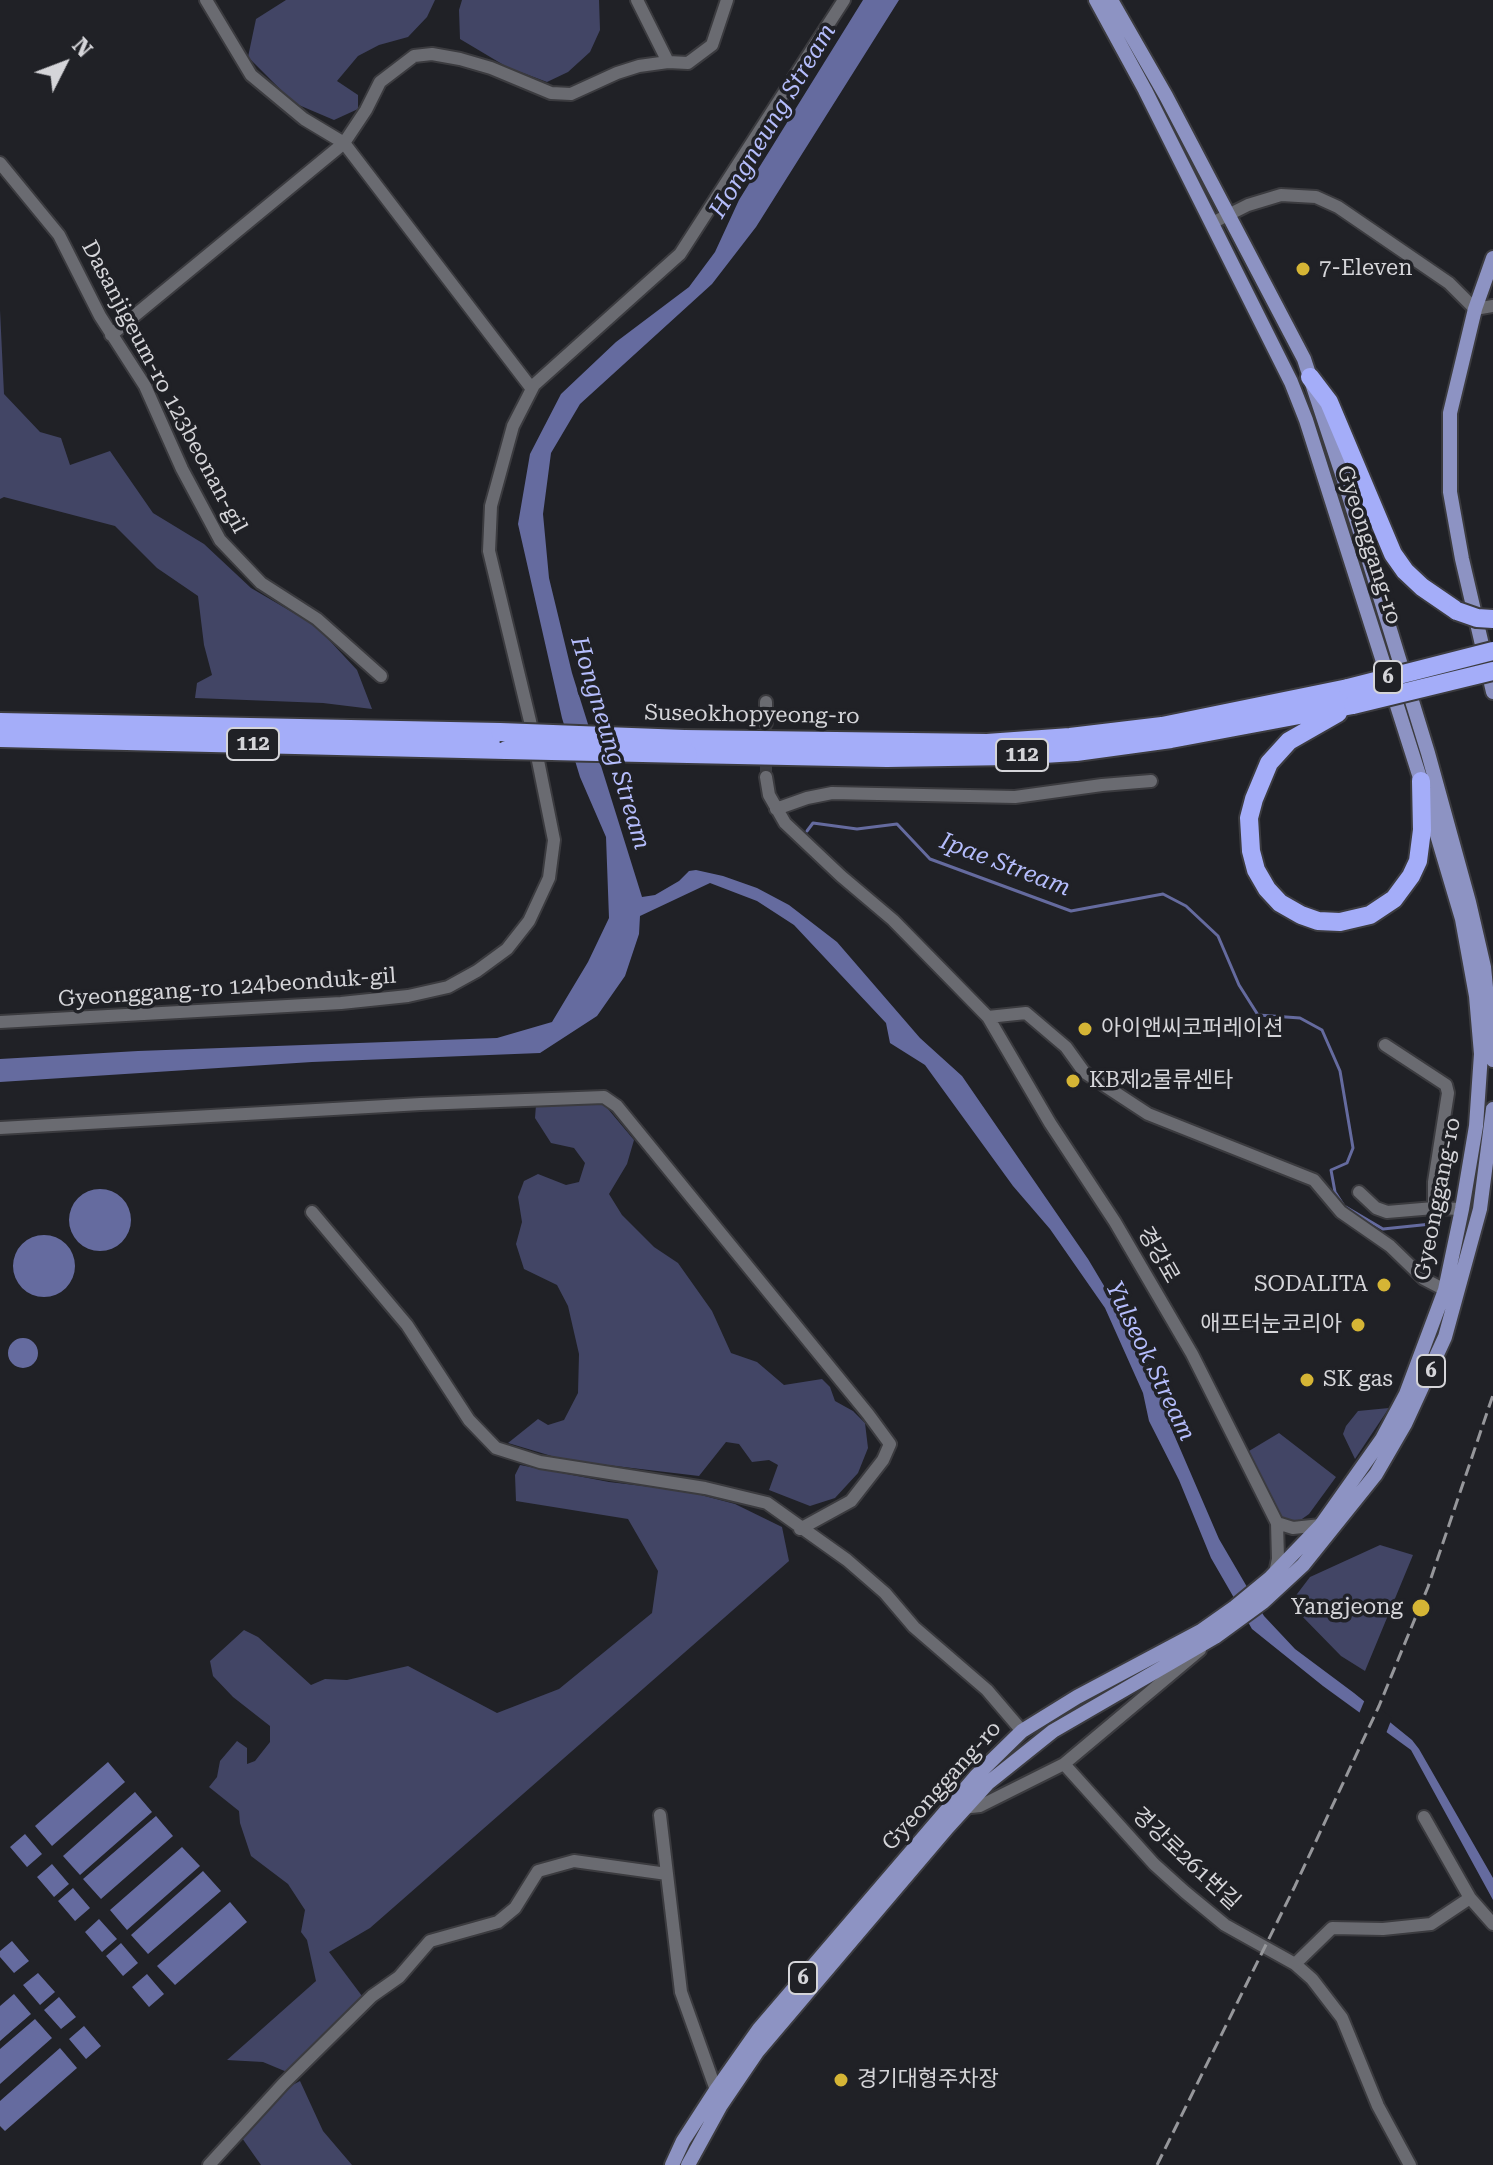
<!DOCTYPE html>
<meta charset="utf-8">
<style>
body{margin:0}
#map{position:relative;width:1493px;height:2165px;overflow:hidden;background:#202126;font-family:"Roboto Serif",serif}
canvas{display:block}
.north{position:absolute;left:24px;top:24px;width:80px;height:80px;-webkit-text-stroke:6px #202126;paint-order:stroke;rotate:48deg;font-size:22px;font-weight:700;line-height:32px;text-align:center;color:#d5d5d9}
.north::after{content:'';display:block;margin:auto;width:28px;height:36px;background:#d5d5d9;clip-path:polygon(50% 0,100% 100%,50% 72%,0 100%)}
</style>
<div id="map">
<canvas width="1493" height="2165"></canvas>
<div class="north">N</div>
</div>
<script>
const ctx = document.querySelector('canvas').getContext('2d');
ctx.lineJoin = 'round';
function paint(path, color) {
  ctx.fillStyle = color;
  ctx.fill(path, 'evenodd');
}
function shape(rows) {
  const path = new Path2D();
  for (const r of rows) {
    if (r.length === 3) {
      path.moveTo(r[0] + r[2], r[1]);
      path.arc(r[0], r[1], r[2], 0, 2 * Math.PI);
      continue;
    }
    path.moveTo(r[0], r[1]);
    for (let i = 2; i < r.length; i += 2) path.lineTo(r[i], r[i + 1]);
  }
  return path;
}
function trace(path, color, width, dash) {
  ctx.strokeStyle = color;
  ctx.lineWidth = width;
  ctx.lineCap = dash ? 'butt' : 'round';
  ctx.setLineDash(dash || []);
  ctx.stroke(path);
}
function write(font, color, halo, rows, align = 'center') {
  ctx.font = font + ' "Roboto Serif","Noto Sans KR",serif';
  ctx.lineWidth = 7;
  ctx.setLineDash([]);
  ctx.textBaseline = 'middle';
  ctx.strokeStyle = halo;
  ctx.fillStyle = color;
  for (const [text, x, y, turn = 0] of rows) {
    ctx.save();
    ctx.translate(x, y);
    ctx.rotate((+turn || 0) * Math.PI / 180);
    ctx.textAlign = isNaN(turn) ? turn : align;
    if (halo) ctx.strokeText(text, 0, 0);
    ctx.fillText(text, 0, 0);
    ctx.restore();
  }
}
const green = shape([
 [286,0,435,0,427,17,408,37,379,45,358,56,337,81,358,95,358,109,334,120,294,103,248,57,256,19],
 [462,0,599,0,600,30,590,52,568,72,547,82,507,67,460,39,459,10],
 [0,310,4,394,40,432,61,438,70,465,110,451,153,513,204,544,251,588,316,626,357,670,372,709,323,703,195,698,197,683,212,675,204,645,198,596,157,568,115,526,4,497,0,499],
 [603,1103,634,1140,627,1164,609,1194,622,1215,654,1247,678,1263,712,1311,731,1353,757,1362,784,1385,822,1379,830,1387,835,1401,853,1411,865,1423,868,1448,858,1473,835,1498,810,1506,769,1490,778,1465,769,1460,752,1462,739,1444,726,1442,699,1476,565,1460,508,1443,538,1419,548,1425,564,1420,578,1393,579,1354,568,1306,557,1285,524,1269,516,1244,522,1222,518,1197,524,1181,538,1174,566,1185,579,1182,585,1163,574,1148,551,1143,535,1118,536,1105],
 [1389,1408,1355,1459,1343,1434,1346,1426,1358,1411],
 [1279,1433,1336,1477,1309,1514,1295,1524,1283,1520,1279,1516,1249,1451],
 [520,1465,609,1482,686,1491,735,1504,782,1527,789,1561,370,1928,329,1952,362,1996,287,2072,263,2062,227,2060,316,1981,307,1940,301,1932,305,1910,288,1884,251,1856,240,1823,239,1811,209,1787,217,1777,220,1761,237,1741,247,1748,247,1764,255,1761,270,1742,270,1726,233,1697,213,1676,210,1661,244,1630,258,1637,311,1685,325,1679,347,1680,408,1666,497,1713,559,1689,652,1613,658,1571,628,1519,516,1501,515,1475],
 [1380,1545,1413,1555,1365,1671,1341,1656,1297,1611,1294,1598,1310,1577],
 [300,2081,323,2131,352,2165,261,2165,242,2138,285,2089]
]);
const water = shape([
 [863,0,899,0,756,227,712,284,580,404,551,453,543,514,549,578,572,673,642,897,655,895,679,881,689,871,696,870,723,876,757,888,789,905,837,942,920,1038,962,1076,1088,1259,1134,1336,1163,1394,1169,1423,1219,1539,1264,1616,1295,1649,1354,1693,1412,1740,1419,1749,1493,1878,1493,1900,1411,1750,1323,1686,1252,1629,1211,1558,1179,1480,1149,1421,1143,1393,1105,1308,1050,1229,1013,1186,925,1065,890,1043,886,1023,794,925,757,901,710,883,640,916,639,934,625,976,597,1016,540,1053,312,1062,0,1082,0,1059,138,1051,497,1038,552,1022,588,962,609,918,606,837,580,777,562,718,518,524,530,454,561,394,616,342,689,287,715,252,739,200],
 [100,1220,31],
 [44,1266,31],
 [23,1353,15],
 [108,1762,125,1782,52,1846,35,1826],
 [135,1792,152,1812,80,1875,63,1856],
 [156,1816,173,1836,101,1899,83,1879],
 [25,1834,42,1854,27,1867,10,1847],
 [182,1847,200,1866,127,1930,110,1910],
 [52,1864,69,1884,54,1897,37,1877],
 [203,1871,221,1891,148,1954,131,1935],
 [73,1888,90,1908,75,1921,58,1901],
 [230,1902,247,1922,175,1985,157,1966],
 [99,1919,117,1939,102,1952,85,1932],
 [12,1941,29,1961,14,1973,0,1957,0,1951],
 [121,1943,138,1963,123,1976,106,1956],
 [38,1973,55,1992,40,2005,23,1985],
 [147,1974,164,1994,149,2007,132,1987],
 [14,1994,31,2014,0,2041,0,2006],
 [59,1997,76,2017,61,2029,44,2010],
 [35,2019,52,2038,0,2084,0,2049],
 [84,2026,101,2046,86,2059,69,2039],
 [60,2048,77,2068,5,2131,0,2126,0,2101]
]);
const pier = shape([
 [1366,1697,1392,1718,1385,1736,1358,1716]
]);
const stream = shape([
 [807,831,813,823,857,829,897,824,930,859,1071,911,1163,894,1186,906,1218,936,1239,985,1258,1015,1300,1018,1322,1030,1340,1071,1353,1148,1347,1163,1331,1170,1335,1192,1344,1206,1383,1229,1441,1223]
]);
const minorTunnel = shape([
 [766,777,766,723]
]);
const minor = shape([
 [206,0,251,75,304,119,344,143,366,110,380,82,414,56,432,54,460,59,491,68,551,93,571,94,617,73,639,66,668,62,688,63,712,45,727,0],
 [637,0,668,62],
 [0,163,59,235,100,316,145,386,182,469,220,540,261,583,317,619,381,676],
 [1212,223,1248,205,1281,195,1316,197,1338,207,1449,283,1475,309,1493,306],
 [111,335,344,143,532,389],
 [766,702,766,723],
 [766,777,769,795,785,823,841,876,893,920,988,1017,1050,1123,1115,1222,1192,1354,1277,1523,1278,1559,1275,1573],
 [776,809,807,798,832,793,1015,797,1102,785,1151,781],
 [988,1017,1026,1013,1066,1047,1084,1072,1148,1114,1314,1180,1341,1212,1390,1246,1424,1279,1445,1290],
 [0,1022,341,1003,408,996,448,987,477,971,507,949,529,921,549,878,554,840,530,721,489,551,491,506,513,426,534,385,680,254,844,0],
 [1385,1045,1446,1085,1448,1093,1434,1182,1434,1208,1462,1209],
 [0,1128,421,1104,604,1097,617,1106,868,1414,890,1444,883,1460,851,1501,800,1529],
 [1359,1192,1376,1208,1387,1212,1434,1208],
 [312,1212,407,1325,469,1420,496,1448,540,1462,705,1488,767,1503,847,1560,885,1593,914,1627,987,1690,1022,1731],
 [1277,1523,1293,1528,1321,1525],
 [1064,1764,1154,1864,1185,1892,1225,1925,1295,1964,1312,1979,1342,2018,1378,2106,1410,2165],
 [962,1808,980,1806,1064,1764,1200,1650],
 [660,1815,681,1992,716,2090],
 [1424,1817,1470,1898,1493,1924],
 [1295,1964,1332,1928,1383,1929,1431,1924,1470,1898],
 [209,2165,283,2084,372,1996,399,1977,430,1941,498,1922,515,1908,538,1871,574,1861,667,1874]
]);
const major = shape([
 [1111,0,1166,96,1304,359,1344,480,1428,753,1469,902,1484,967,1493,1060],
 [1493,258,1475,309,1450,413,1450,492,1462,559,1493,692],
 [672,2165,683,2141,716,2090,759,2029,976,1776,1022,1731,1077,1697,1201,1631,1235,1607,1269,1579,1321,1525,1382,1439,1406,1394,1445,1290,1462,1209,1476,1126,1481,1054,1476,996,1462,919,1421,781,1306,420,1291,382,1145,90,1096,0],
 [688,2165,721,2105,757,2052,948,1827,988,1783,1053,1731,1215,1637,1263,1602,1303,1565,1376,1474,1405,1424,1445,1337,1480,1209,1493,1109]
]);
const highway = shape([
 [1310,377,1329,402,1393,554,1405,571,1422,587,1457,611],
 [1338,713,1289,741,1269,763,1254,799,1249,818,1251,851,1256,870,1267,889,1280,903,1301,915,1318,921,1340,922,1370,915,1394,899,1411,876,1418,861,1422,830,1421,781],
 [0,722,500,732],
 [0,738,506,750],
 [684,739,987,743,1070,737,1162,726,1348,688],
 [688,754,887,758,1010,756,1076,752,1171,739,1353,705]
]);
const rail = shape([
 [1157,2165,1295,1886,1379,1706,1428,1587,1493,1395]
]);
const highwayBridge = shape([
 [1457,611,1477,618,1493,619],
 [1348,688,1493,651],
 [1353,705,1493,671],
 [500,732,684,739],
 [506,750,688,754]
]);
const markers = [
 [1303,269,8,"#d5b535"],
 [1085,1029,8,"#d5b535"],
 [1073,1081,8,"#d5b535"],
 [1384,1285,8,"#d5b535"],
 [1358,1325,8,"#d5b535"],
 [1307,1380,8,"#d5b535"],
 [1421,1608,10,"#d5b535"],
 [841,2080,8,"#d5b535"]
];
const shields = [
 [1388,677,28],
 [253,744,52],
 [1022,755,52],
 [1431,1371,28],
 [803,1978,28]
];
const shieldNames = [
 ["6",1388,677],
 ["112",253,744],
 ["112",1022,755],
 ["6",1431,1371],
 ["6",803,1978]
];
const poiNames = [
 ["7-Eleven",1319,269],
 ["아이앤씨코퍼레이션",1101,1029],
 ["KB제2물류센타",1089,1081],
 ["SODALITA",1368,1285,"right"],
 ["애프터눈코리아",1342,1325,"right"],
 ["SK gas",1323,1380],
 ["Yangjeong",1403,1608,"right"],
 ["경기대형주차장",857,2080]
];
const streetNames = [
 ["Dasanjigeum-ro 123beonan-gil",164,387,62],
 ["Gyeonggang-ro",1369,545,72],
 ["Suseokhopyeong-ro",752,715,1],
 ["Gyeonggang-ro 124beonduk-gil",227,988,-4],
 ["Gyeonggang-ro",1438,1199,-79],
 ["경강로",1158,1255,60],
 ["Gyeonggang-ro",942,1786,-48],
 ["경강로261번길",1186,1859,43]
];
const waterNames = [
 ["Hongneung Stream",773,121,-59],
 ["Hongneung Stream",610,743,73],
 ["Ipae Stream",1005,865,21],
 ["Yulseok Stream",1150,1361,64]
];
paint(green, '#424565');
paint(water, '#656b9f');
paint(pier, '#202126');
trace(stream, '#656b9f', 3);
trace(minorTunnel, '#3b3c41', 12, [12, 6]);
trace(minor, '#3b3b3f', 16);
trace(major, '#3b3b3f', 18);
trace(highway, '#3b3b3f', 22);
trace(minor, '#6a6b71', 12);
trace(major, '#8d93c3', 14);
trace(highway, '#a4adf9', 18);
trace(rail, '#96979b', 3, [12, 6]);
trace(highwayBridge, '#3b3b3f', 22, []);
trace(highwayBridge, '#a4adf9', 18);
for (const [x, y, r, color] of markers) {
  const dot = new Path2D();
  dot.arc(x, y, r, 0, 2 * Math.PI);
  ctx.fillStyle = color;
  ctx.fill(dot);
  trace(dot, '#202126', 3);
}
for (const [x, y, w] of shields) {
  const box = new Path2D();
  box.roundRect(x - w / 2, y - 16, w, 32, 6);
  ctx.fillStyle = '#202126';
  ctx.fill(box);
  trace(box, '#d5d5d9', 2);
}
write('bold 20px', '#d5d5d9', null, shieldNames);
write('22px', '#d5d5d9', '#202126', poiNames, 'left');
write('22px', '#d5d5d9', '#202126', streetNames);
write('italic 24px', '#b5bdfc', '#202126', waterNames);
</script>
